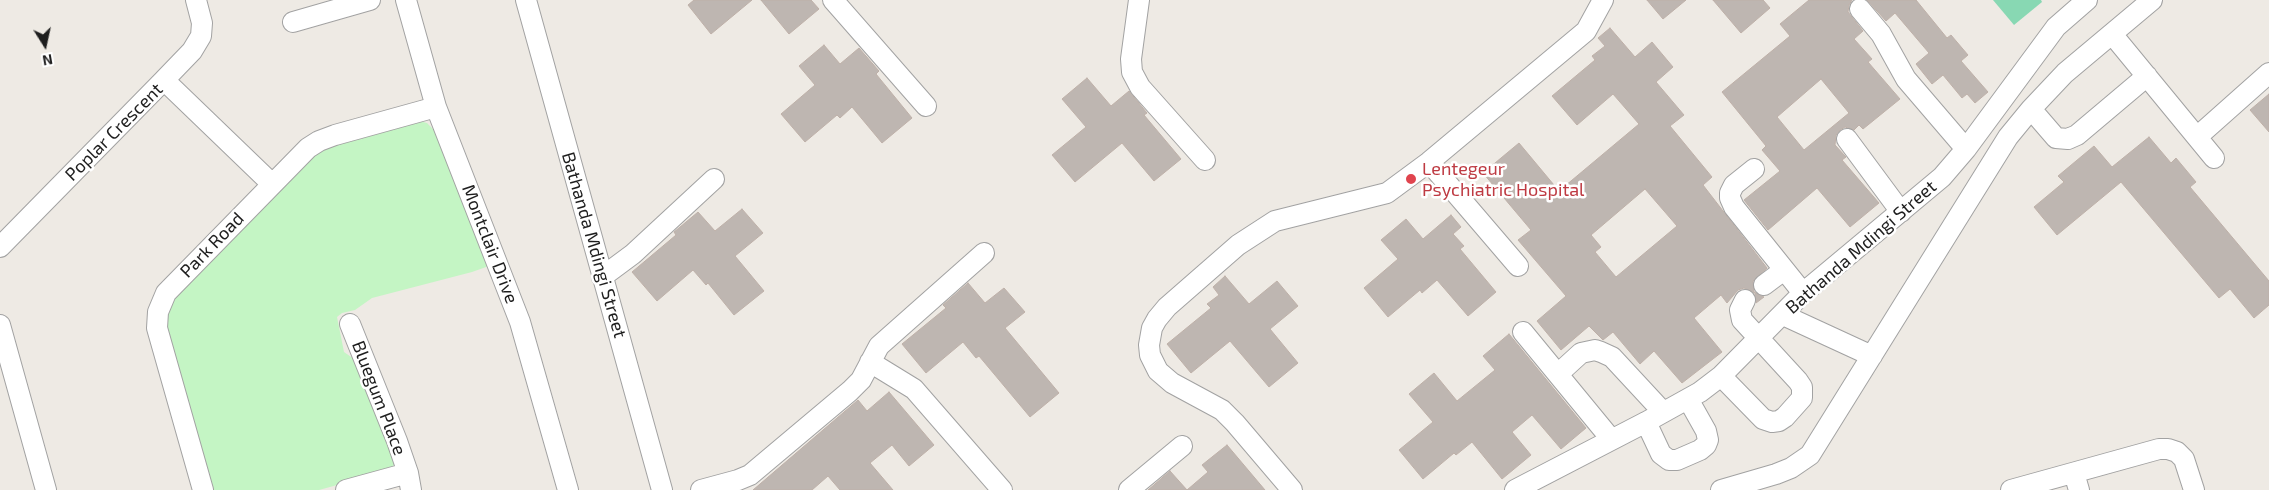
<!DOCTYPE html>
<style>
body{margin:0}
#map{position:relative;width:2269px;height:490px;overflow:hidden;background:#eeeae4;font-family:"Exo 2",sans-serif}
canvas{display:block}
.north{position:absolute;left:20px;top:20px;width:50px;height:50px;-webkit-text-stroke:4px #fff;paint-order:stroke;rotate:170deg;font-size:14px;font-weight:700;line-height:20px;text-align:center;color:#1e1e1e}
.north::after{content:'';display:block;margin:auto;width:18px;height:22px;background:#1e1e1e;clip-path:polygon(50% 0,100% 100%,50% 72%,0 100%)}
</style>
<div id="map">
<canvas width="2269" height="490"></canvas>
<div class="north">N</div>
</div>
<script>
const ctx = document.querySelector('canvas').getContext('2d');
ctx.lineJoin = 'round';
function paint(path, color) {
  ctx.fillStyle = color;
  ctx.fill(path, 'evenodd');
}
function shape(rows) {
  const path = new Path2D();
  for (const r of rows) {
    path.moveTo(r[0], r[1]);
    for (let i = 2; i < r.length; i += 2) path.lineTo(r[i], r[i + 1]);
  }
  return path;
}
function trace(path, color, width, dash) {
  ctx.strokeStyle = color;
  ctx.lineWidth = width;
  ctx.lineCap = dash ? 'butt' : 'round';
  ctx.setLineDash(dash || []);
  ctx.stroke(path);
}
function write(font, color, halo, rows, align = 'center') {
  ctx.font = font + ' "Exo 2",sans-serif';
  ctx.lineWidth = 5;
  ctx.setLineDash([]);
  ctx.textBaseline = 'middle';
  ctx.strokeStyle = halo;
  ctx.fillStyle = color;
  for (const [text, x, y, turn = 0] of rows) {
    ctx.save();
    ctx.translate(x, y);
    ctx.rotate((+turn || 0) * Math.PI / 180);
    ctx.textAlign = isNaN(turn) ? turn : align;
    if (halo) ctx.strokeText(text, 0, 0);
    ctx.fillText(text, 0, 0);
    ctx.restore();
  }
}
const park = shape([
 [419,121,427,123,436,132,489,266,472,272,372,298,355,310,342,313,337,317,344,352,354,359,395,461,394,465,388,471,319,490,210,490,165,324,171,300,312,155,323,147]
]);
const pitch = shape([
 [1993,0,2041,0,2042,2,2014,25]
]);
const building = shape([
 [694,0,752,0,711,34,688,5,694,0],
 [761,0,811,0,819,9,789,34,761,0],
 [1647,0,1686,0,1663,19,1647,0],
 [1713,0,1763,0,1770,8,1741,33,1713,0],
 [1809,0,1852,0,1849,5,1848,12,1863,31,1854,39,1872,59,1868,62,1900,99,1863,129,1859,125,1854,130,1845,127,1840,130,1836,135,1835,145,1846,157,1842,160,1879,203,1850,227,1817,188,1768,230,1744,200,1780,171,1762,150,1766,146,1722,92,1790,36,1780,24,1809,0],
 [1821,79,1849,113,1804,150,1777,117,1821,79],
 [1867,0,1916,0,1947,38,1951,35,1968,55,1961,61,1988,92,1975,103,1967,94,1962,98,1943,75,1932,84,1916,64,1929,53,1895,13,1886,21,1867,0],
 [1610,28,1635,57,1652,42,1673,67,1656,82,1684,115,1670,126,1712,177,1703,185,1767,268,1753,281,1754,292,1764,297,1756,303,1755,293,1744,288,1738,290,1727,303,1721,295,1694,318,1722,352,1682,383,1654,351,1640,364,1613,332,1603,340,1589,326,1561,350,1537,321,1566,296,1518,240,1531,230,1483,173,1519,143,1559,191,1639,124,1613,94,1577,125,1552,96,1595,60,1592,56,1605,46,1598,38,1610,28],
 [1645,189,1677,226,1616,277,1595,252,1601,247,1591,235,1645,189],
 [824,45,840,64,859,48,879,71,876,74,912,118,882,143,852,107,840,118,837,115,805,142,781,114,815,85,799,66,824,45],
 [1087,78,1111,106,1129,91,1147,113,1144,115,1181,159,1154,181,1122,143,1075,182,1052,155,1086,127,1062,99,1087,78],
 [2269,94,2269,132,2250,110,2269,94],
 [2149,137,2171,163,2176,158,2196,182,2190,187,2269,281,2269,305,2254,318,2230,289,2219,298,2121,182,2057,235,2034,207,2064,182,2058,176,2094,146,2112,167,2149,137],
 [742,209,763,233,735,256,764,291,734,315,708,283,706,285,693,270,657,301,632,272,676,235,674,232,698,212,715,231,742,209],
 [1451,215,1461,227,1453,234,1464,246,1460,249,1496,292,1468,316,1437,280,1422,293,1420,290,1388,317,1364,288,1398,259,1381,240,1406,219,1423,239,1451,215],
 [1225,276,1249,304,1277,281,1298,306,1270,329,1298,363,1269,387,1230,341,1191,373,1167,344,1211,308,1207,304,1219,295,1213,287,1225,276],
 [968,283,985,303,1004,288,1025,312,1005,328,1059,393,1030,417,979,356,976,358,963,342,926,373,902,344,946,308,943,305,968,283],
 [1509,334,1586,428,1561,449,1532,415,1512,432,1531,455,1502,479,1472,442,1456,455,1454,453,1423,479,1399,450,1433,422,1409,394,1434,373,1457,401,1495,370,1483,356,1509,334],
 [889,392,934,445,909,466,892,445,870,463,893,490,840,490,828,476,812,490,753,490,858,400,867,411,889,392],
 [1227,445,1265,490,1187,490,1208,472,1202,465,1227,445],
 [1170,471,1187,490,1148,490,1170,471]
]);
const minor = shape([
 [406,0,436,107,520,322,568,490],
 [526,0,662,490],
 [833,0,926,106],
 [1139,0,1131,59,1132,72,1140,87,1205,160],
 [1860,9,1881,34,1906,79,1966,149],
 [293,22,370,0],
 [2112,34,2214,158],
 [164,80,192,51,201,36,202,23,196,0],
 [2031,109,2056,138,2068,139,2077,135,2147,76],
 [2197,137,2269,73],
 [1847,139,1901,212],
 [1429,162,1518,266],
 [1754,169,1734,185,1730,193,1730,198,1734,207,1803,293],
 [0,247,164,80,272,184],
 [602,277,633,254,714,179],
 [1764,285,1784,270],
 [1783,315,1872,356],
 [350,324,397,441,408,473,411,490],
 [0,325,46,490],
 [1523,332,1611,439],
 [870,362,914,389,1002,490],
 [1558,374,1581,353,1595,350,1601,352,1612,357,1663,412],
 [1721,376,1763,419,1772,422,1779,421,1785,417,1802,398,1802,387,1798,381,1742,320,1740,310,1745,300],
 [1646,422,1661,454,1669,460,1677,460,1700,450,1706,445,1708,440,1706,431,1688,399],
 [2074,473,2079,490],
 [203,490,157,328,158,312,166,293,308,148,319,141,335,135,436,107],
 [346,490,408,473],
 [701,490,738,480,750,475,850,391,861,380,879,346,984,253],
 [1129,490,1182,446],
 [1292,490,1235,423,1222,410,1172,383,1158,371,1150,355,1149,345,1152,328,1157,319,1167,307,1238,245,1275,221,1387,193,1429,162,1586,31,1603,0],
 [1515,490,1646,422,1700,392,1721,376,1803,293,1942,177,1966,149,2056,27,2087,0],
 [1721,490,1776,474,1791,468,1810,455,2008,137,2031,109,2065,73,2152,0],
 [2011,490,2159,449,2168,449,2177,452,2184,459,2194,490]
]);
const markers = [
 [1411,179,6,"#e0444e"]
];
const streetNames = [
 ["Poplar Crescent",114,132,-45],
 ["Montclair Drive",490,244,69],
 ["Park Road",212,245,-46],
 ["Bathanda Mdingi Street",594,245,74],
 ["Bathanda Mdingi Street",1861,247,-41],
 ["Bluegum Place",379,398,69]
];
const healthNames = [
 ["Lentegeur",1422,169],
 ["Psychiatric Hospital",1422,190]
];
paint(park, '#c4f5c4');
paint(pitch, '#88d8b3');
paint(building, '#beb6b1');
trace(building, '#beb0a8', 1);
trace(minor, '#a2a2a2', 22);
trace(minor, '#fff', 20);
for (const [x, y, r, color] of markers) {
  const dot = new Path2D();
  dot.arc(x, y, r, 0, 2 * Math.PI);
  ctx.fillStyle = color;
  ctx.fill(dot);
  trace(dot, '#fff', 2);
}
write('18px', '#1e1e1e', '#fff', streetNames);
write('18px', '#be3a42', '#fff', healthNames, 'left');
</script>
